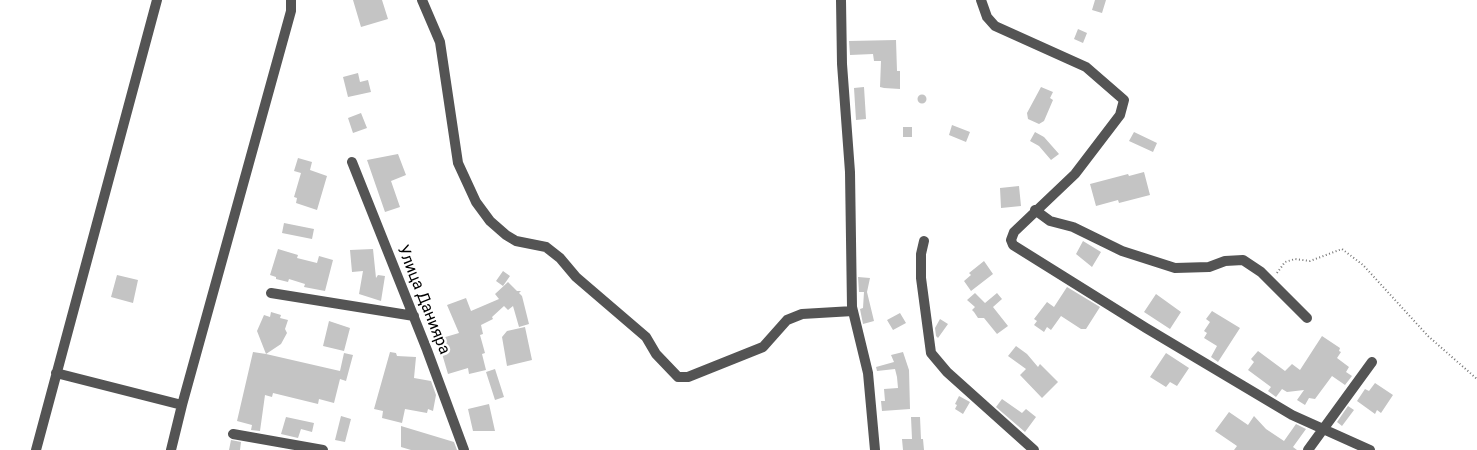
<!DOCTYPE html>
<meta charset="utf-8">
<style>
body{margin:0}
canvas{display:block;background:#fff}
</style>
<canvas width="1477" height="450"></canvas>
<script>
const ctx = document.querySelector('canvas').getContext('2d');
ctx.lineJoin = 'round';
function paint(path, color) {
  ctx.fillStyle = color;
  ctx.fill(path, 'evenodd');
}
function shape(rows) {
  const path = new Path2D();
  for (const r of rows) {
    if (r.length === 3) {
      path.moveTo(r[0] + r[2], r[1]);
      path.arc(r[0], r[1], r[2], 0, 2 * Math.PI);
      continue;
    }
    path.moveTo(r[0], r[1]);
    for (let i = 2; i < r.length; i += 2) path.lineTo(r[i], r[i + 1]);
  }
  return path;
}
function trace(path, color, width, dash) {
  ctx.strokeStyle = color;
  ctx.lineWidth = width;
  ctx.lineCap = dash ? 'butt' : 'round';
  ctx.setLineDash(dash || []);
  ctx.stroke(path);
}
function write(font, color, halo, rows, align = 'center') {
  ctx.font = font + ' Roboto,sans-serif';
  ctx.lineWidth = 5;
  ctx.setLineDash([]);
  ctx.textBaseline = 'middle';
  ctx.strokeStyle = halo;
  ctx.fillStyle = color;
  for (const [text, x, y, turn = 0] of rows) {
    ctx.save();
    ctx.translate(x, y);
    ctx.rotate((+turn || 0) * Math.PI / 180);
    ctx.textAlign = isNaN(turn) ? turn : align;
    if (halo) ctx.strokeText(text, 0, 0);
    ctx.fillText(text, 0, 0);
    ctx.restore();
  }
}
const building = shape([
 [353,0,382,0,388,19,361,27],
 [1095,0,1106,0,1102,13,1092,10],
 [1078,29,1087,33,1083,43,1074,39],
 [896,40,897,71,900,71,900,89,884,88,880,87,881,61,874,61,873,54,850,55,849,41],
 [358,73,360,82,368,80,371,92,348,97,343,77],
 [864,87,866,119,856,120,854,88],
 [1041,87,1053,92,1050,98,1053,100,1044,121,1039,124,1028,119,1027,113],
 [922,99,4.5],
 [361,113,367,128,353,133,348,118],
 [952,125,970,132,966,142,949,135],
 [903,127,912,127,912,137,903,137],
 [1035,132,1044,137,1059,154,1051,160,1039,146,1030,141],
 [1134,132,1157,143,1153,152,1129,141],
 [398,154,406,175,391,181,400,207,385,212,367,160],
 [298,158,312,162,310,170,327,176,317,210,296,203,297,198,294,197,301,173,294,171],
 [1144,172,1150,195,1119,203,1118,200,1096,206,1090,184,1128,174,1129,176],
 [1019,186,1021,206,1001,208,1000,188],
 [284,223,314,229,312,239,282,233],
 [1083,241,1101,252,1092,267,1076,254],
 [278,249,298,255,297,258,317,263,319,256,333,260,325,291,304,287,305,284,289,279,288,282,276,279,276,277,270,275],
 [373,249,376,278,378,275,385,276,381,301,359,294,363,271,352,272,350,250],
 [984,261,993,274,971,291,964,281,971,275,969,273],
 [503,271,510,276,503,286,496,281],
 [117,275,138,280,133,303,111,297],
 [858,277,870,278,867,292,874,321,863,324,860,309,863,308,864,292,859,292],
 [508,282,517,291,521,291,519,293,522,296,529,324,519,327,513,306,508,310,504,306,492,317,493,319,481,325,483,334,480,335,485,353,482,354,486,370,469,374,468,368,448,374,440,347,444,346,442,338,459,333,447,305,466,298,471,311,499,299,495,294],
 [1067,287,1100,307,1086,329,1081,329,1061,316,1051,330,1047,327,1044,332,1034,325,1037,321,1034,319,1047,302,1054,307],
 [975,293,985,303,997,293,1002,299,993,307,1008,326,997,334,984,318,978,318,974,312,972,310,975,307,967,300],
 [1156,294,1181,312,1170,329,1144,312],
 [1212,311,1240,328,1218,362,1211,357,1217,346,1204,338,1207,333,1204,331,1210,322,1206,319],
 [271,312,281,315,280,318,288,320,285,329,287,333,281,344,266,354,340,371,344,353,353,355,346,381,340,379,334,403,319,399,318,404,273,393,272,397,265,395,260,431,251,430,252,425,237,421,253,352,266,354,257,331,264,315,270,317],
 [900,313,906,323,893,330,887,320],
 [940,319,948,324,938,338,936,336,935,328],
 [329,321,350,328,344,351,323,346],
 [525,327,532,360,507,366,502,337,507,331],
 [1322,336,1340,348,1339,351,1341,352,1337,358,1349,367,1346,372,1352,376,1345,385,1332,376,1315,399,1309,398,1305,405,1297,400,1304,390,1287,392,1282,389,1276,397,1268,391,1271,387,1248,370,1254,362,1251,359,1258,351,1285,371,1292,364,1300,370],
 [1016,346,1027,354,1038,367,1040,364,1058,382,1042,398,1020,375,1026,369,1008,356],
 [390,352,396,353,397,356,416,357,414,378,431,381,436,395,433,411,428,409,427,413,405,409,402,423,382,418,383,411,374,409],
 [903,352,909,370,910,409,882,411,881,401,885,401,884,389,898,388,897,377,895,369,877,371,876,367,894,362,891,355],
 [1166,353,1189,368,1177,386,1170,382,1166,387,1150,377],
 [495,369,504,397,495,400,486,372],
 [1375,383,1393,395,1381,413,1377,410,1375,414,1357,401,1365,389,1369,391],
 [959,396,970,402,963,414,955,409,957,405,955,404],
 [1002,399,1022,413,1026,409,1036,417,1025,432,996,407],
 [489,404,495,431,473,431,468,409],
 [1348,406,1354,410,1342,426,1337,422],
 [1229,412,1248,425,1254,416,1266,429,1284,441,1296,424,1306,429,1293,447,1297,450,1234,450,1237,446,1215,431],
 [341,416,351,419,345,442,335,440],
 [286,417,314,423,312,432,301,429,298,438,281,434],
 [911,417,920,417,921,439,923,439,924,450,903,450,902,439,912,439],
 [401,426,454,442,457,450,411,450,401,447],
 [231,440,241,442,240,450,229,450]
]);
const path = shape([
 [1277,273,1285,262,1295,259,1310,261,1342,249,1363,265,1428,336,1477,379]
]);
const street = shape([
 [422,0,440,42,458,163,476,202,490,221,506,235,516,241,546,247,560,258,576,277,646,337,656,354,678,377,688,377,763,347,787,320,802,314,853,311],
 [841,0,842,64,850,172,852,307,868,373,875,450],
 [981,0,987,17,995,26,1086,67,1124,100,1120,115,1075,174,1014,232,1011,240,1013,245,1146,328,1292,415,1370,450],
 [352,162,427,350,464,450],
 [1035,210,1050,221,1073,227,1122,251,1175,268,1209,267,1225,261,1243,260,1261,272,1307,318],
 [924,241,921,254,921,278,931,353,947,372,1034,450],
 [271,293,414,316],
 [56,373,182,405,171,450],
 [182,405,291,11,291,0],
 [233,434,323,450],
 [36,450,157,0],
 [1308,450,1372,362]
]);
const streetNames = [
 ["Улица Данияра",423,300,68]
];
paint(building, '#c4c4c4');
trace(path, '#767676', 2, [1, 2.5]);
trace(street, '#545454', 10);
write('16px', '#000', '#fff', streetNames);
</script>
